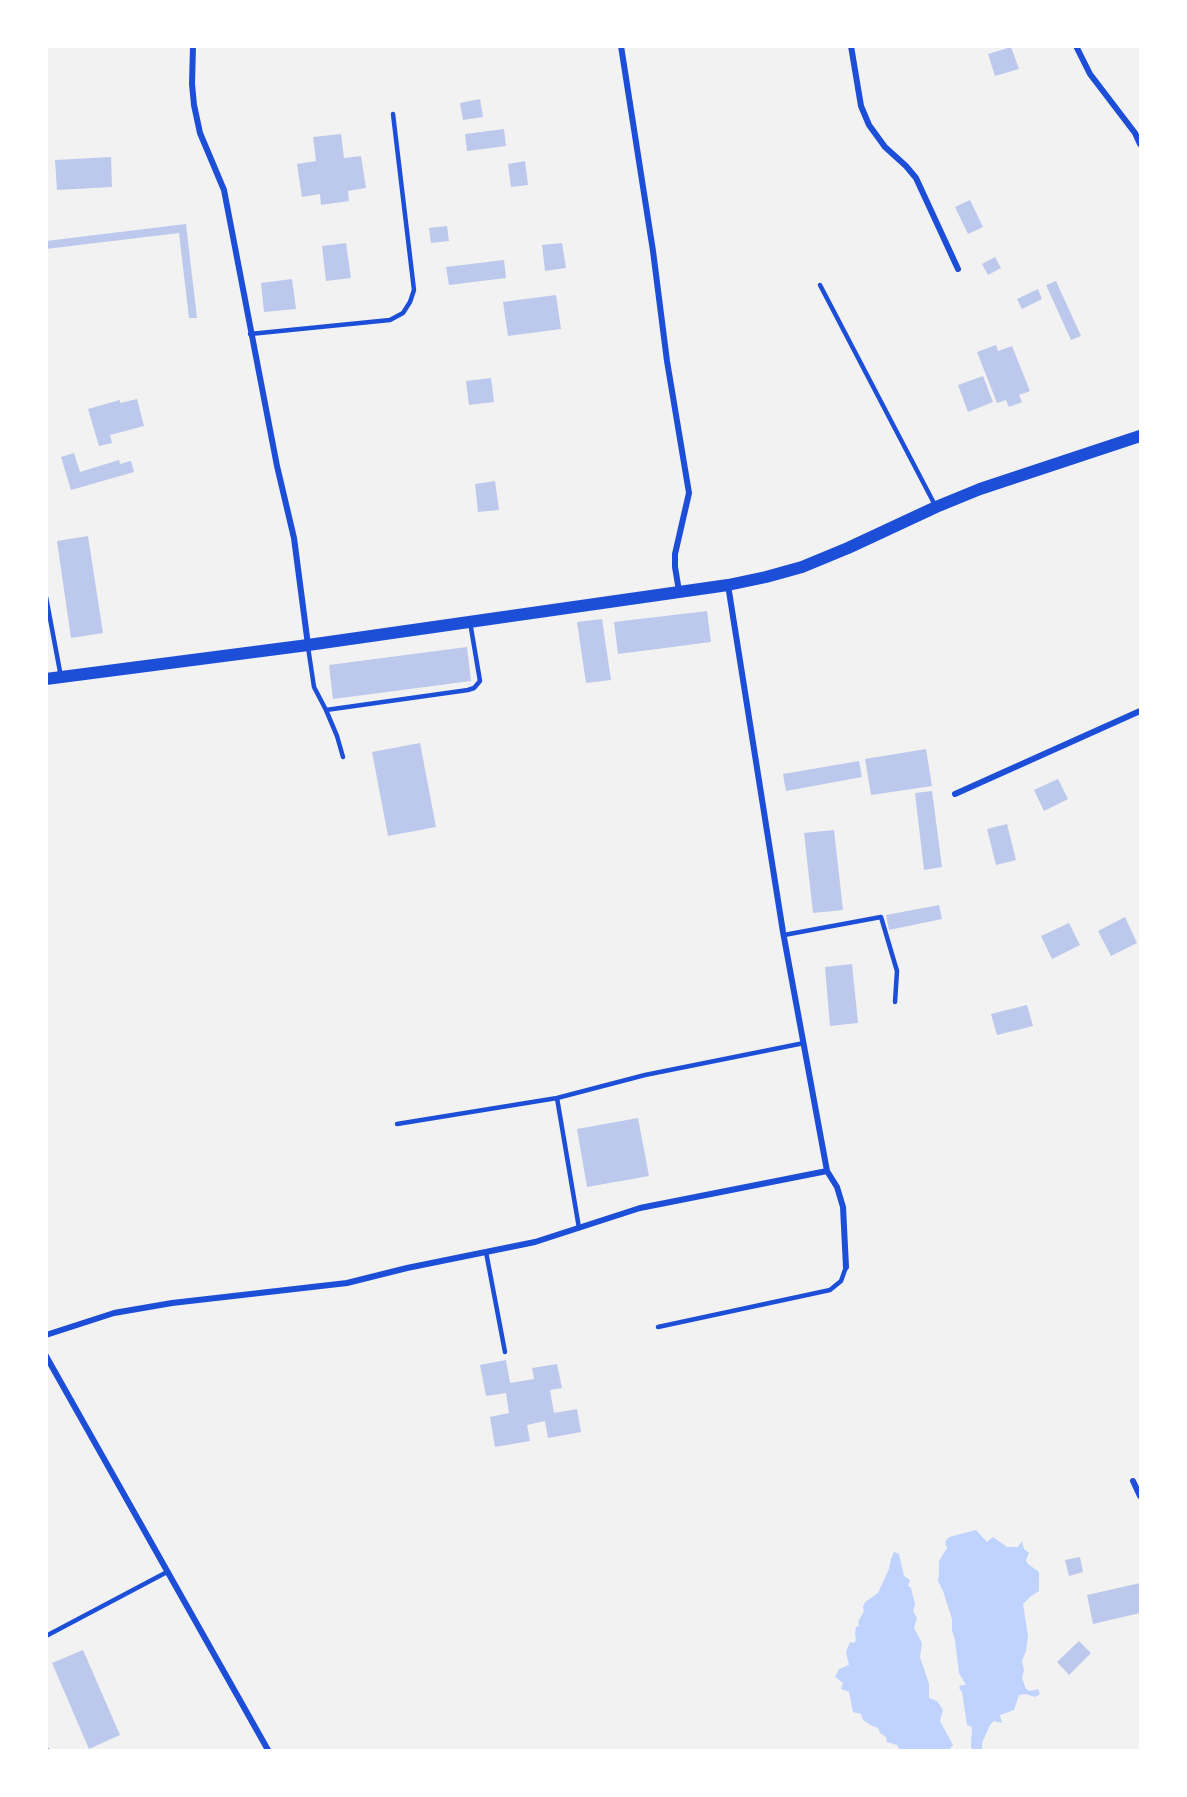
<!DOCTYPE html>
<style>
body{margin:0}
#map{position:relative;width:1187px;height:1797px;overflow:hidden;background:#f2f2f2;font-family:Helvetica,sans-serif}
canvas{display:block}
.frame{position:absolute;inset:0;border:48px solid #fff;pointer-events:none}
</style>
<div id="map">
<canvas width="1187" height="1797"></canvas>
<div class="frame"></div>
</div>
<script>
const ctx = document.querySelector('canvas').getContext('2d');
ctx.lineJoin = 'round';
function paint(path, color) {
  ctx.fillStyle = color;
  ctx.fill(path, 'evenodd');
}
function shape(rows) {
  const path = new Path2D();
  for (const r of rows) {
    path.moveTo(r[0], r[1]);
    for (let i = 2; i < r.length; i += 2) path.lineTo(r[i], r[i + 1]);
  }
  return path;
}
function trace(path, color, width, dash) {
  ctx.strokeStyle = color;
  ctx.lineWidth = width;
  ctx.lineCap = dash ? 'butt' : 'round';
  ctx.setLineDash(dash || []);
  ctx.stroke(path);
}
const water = shape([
 [976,1530,987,1542,993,1537,1007,1547,1018,1547,1022,1541,1024,1549,1029,1553,1026,1560,1028,1564,1039,1572,1039,1591,1030,1597,1023,1604,1028,1636,1026,1651,1022,1661,1024,1670,1022,1678,1026,1689,1030,1691,1038,1689,1040,1694,1035,1697,1026,1694,1019,1695,1014,1710,1000,1715,1002,1723,994,1721,990,1725,982,1743,982,1750,972,1750,971,1746,972,1727,967,1725,962,1692,959,1688,961,1685,966,1685,959,1673,955,1640,952,1630,952,1619,943,1591,938,1581,939,1573,939,1561,947,1548,945,1542,949,1537],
 [894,1552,899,1554,904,1576,910,1580,908,1586,911,1588,915,1604,913,1611,917,1618,914,1628,922,1643,920,1657,929,1684,929,1698,937,1701,943,1710,940,1721,953,1745,949,1750,900,1750,897,1745,887,1742,886,1737,880,1733,878,1728,872,1726,863,1720,861,1714,853,1712,849,1692,841,1689,843,1683,835,1677,839,1669,849,1665,846,1652,850,1642,854,1643,856,1640,855,1633,856,1627,859,1626,858,1622,864,1611,863,1607,865,1602,878,1593,889,1569,891,1559]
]);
const building = shape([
 [1011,47,1019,69,995,76,988,54],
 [480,99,483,117,463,120,460,103],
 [504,129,506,146,467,151,465,134],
 [341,134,344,158,361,156,366,188,348,191,349,201,321,205,320,194,302,197,297,164,316,161,313,137],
 [111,157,112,187,57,190,55,160],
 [525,161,528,185,511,187,508,164],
 [970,200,983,227,968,234,955,207],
 [186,224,197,318,189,318,179,233,46,249,46,241],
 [447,226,449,241,431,243,429,228],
 [346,243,351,278,326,281,322,246],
 [562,243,566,268,545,271,542,245],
 [995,257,1001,268,988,275,982,264],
 [504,260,506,278,449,285,446,267],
 [292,279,296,309,264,312,261,283],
 [1056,281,1081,336,1071,340,1046,285],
 [1038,289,1042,299,1022,309,1017,299],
 [556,295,561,329,508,336,503,302],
 [996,345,998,351,1012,346,1030,391,1019,395,1022,402,1009,407,1006,400,997,403,977,352],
 [983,376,993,402,968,412,958,385],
 [491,378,494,402,469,405,466,381],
 [137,399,144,426,110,435,112,443,99,446,88,409,120,400,120,403],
 [74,453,80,472,119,460,120,464,131,461,134,472,71,490,61,457],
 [495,481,499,510,478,512,475,484],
 [88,536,103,633,71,638,57,541],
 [707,611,711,642,618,654,614,622],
 [602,619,611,680,586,683,577,622],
 [467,647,471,681,333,699,329,665],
 [420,743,436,827,388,836,372,752],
 [926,749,932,786,871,795,865,759],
 [859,761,862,777,786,791,783,774],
 [1058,779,1068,799,1044,811,1034,790],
 [932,791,942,867,924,870,915,793],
 [1007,824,1016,860,996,865,987,829],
 [834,830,843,910,813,913,804,833],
 [939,905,942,919,889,930,886,915],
 [1125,917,1137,943,1111,956,1098,931],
 [1069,923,1080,945,1052,959,1041,936],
 [852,964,858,1023,830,1026,825,967],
 [1027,1005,1033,1026,997,1035,991,1014],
 [638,1118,649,1176,587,1187,577,1129],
 [506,1360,510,1383,534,1379,532,1368,557,1364,562,1388,550,1390,554,1413,577,1409,581,1432,548,1438,545,1421,527,1425,530,1441,495,1447,490,1417,509,1413,506,1393,486,1396,480,1365],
 [1080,1557,1083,1572,1069,1576,1065,1560],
 [1140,1583,1140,1613,1093,1624,1087,1595],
 [1079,1641,1091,1653,1069,1675,1057,1662],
 [83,1650,120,1735,89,1749,52,1663]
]);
const service = shape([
 [820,285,936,507],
 [250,334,390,320,403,313,410,302,414,290,393,114],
 [46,597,61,677],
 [308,647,314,687,326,710,468,690,474,688,480,681,470,622],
 [326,710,337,736,343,757],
 [784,935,881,917,897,971,895,1002],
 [557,1098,579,1228],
 [397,1124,557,1098,645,1075,804,1043],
 [486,1252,505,1352],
 [658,1327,830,1290,841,1281,846,1267],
 [46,1636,167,1572],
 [46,1749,47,1750]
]);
const minor = shape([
 [193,46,192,84,194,105,200,133,224,190,277,466,294,538,308,645],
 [621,46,653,251,667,361,689,493,675,554,675,567,679,591],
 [851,46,861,106,869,125,885,147,906,166,916,178,958,269],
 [1076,46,1090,74,1135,133,1140,144],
 [728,585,783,932,827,1171,837,1187,843,1207,846,1267],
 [955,794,1140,711],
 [46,1335,114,1313,172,1303,347,1283,407,1268,535,1242,640,1208,827,1171],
 [46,1356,268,1750],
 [1133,1481,1140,1496]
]);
const secondary = shape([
 [46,679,308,645,728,585,766,577,802,567,848,548,936,507,980,489,1140,436]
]);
paint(water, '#bfd3fe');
paint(building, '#bdc9ec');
trace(service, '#1d4ed8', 4.5);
trace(minor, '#1d4ed8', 6);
trace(secondary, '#1d4ed8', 12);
</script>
